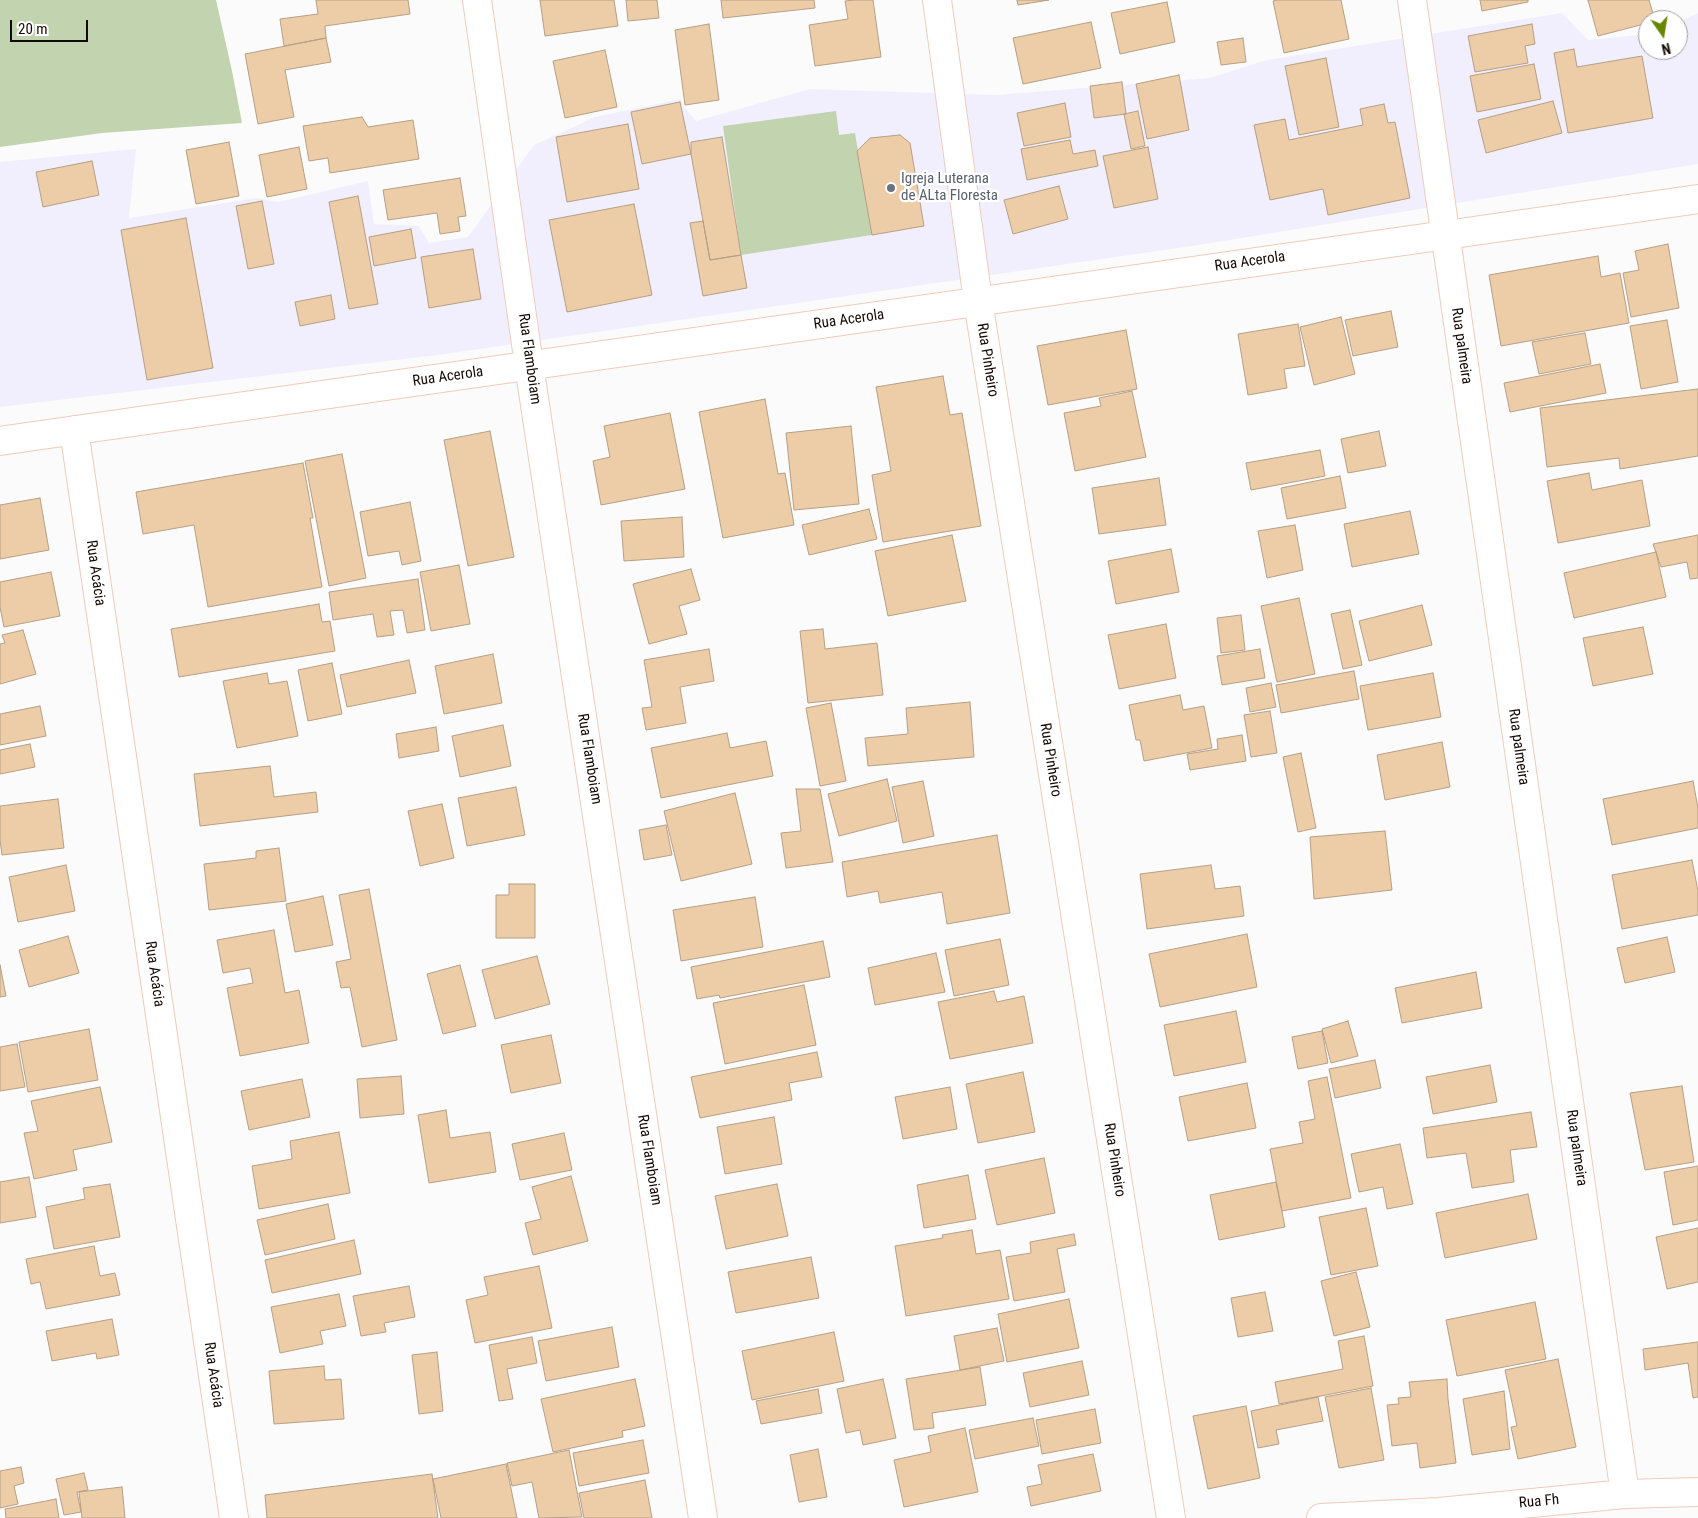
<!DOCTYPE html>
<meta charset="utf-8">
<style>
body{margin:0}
#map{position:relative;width:1698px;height:1518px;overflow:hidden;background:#fbfbfb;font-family:"Roboto Condensed",sans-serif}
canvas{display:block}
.north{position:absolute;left:1638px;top:10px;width:50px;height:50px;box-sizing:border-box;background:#fff;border:1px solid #a19d9b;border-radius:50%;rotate:167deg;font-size:14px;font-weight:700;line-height:20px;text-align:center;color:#150905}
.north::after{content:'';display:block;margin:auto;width:18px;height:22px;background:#678701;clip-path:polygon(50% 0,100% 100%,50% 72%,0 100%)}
.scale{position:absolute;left:10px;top:20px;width:78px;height:22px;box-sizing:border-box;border:2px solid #150905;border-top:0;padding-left:6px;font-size:15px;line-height:18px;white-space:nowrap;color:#150905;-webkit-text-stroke:4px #fff;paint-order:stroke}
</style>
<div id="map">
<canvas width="1698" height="1518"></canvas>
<div class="north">N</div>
<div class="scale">20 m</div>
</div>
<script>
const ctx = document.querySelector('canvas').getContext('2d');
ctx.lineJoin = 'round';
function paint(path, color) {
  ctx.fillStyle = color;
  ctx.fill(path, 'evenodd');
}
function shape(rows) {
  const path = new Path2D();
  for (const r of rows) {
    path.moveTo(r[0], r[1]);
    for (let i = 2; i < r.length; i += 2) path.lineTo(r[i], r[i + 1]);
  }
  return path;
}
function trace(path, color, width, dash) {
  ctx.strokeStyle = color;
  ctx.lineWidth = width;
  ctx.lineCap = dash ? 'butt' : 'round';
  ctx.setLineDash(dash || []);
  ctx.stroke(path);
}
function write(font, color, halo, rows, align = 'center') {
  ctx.font = font + ' "Roboto Condensed",sans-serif';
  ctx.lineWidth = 4.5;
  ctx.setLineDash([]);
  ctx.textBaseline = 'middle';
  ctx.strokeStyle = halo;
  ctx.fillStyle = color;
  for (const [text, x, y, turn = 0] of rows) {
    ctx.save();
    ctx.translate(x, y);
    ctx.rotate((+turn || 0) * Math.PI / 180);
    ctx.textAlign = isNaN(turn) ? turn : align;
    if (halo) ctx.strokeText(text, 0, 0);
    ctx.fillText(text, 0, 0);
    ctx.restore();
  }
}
const commercial = shape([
 [1562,13,1588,40,1648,34,1648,50,1678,50,1678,22,1698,13,1698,164,1192,246,438,355,0,407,0,162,136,149,129,218,257,198,278,202,368,181,374,224,419,226,429,243,468,237,534,145,595,117,681,99,684,107,696,121,810,89,996,95,1210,78,1267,60]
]);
const green = shape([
 [0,0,216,0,232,71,242,123,102,133,0,147],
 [836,111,839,135,855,133,872,235,741,255,723,126]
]);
const building = shape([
 [316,0,408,0,410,14,325,26,326,38,284,46,280,19,318,14,316,0],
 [540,0,614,0,618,26,545,36,540,0],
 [626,0,657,0,659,18,628,21,626,0],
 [721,0,814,0,815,8,723,18,721,0],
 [854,0,873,0,881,57,815,66,809,25,848,19,845,1,854,0],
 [1017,0,1049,0,1018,5,1017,0],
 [1277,0,1341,0,1349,39,1284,53,1273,1,1277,0],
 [1480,0,1528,0,1528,2,1482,11,1480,0],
 [1588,0,1649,0,1655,20,1648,20,1648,23,1598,36,1588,0],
 [1167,2,1175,42,1120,54,1111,13,1167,2],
 [1091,22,1101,68,1023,84,1013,38,1091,22],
 [709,24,719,100,685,105,675,30,709,24],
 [1532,24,1535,44,1525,46,1528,63,1475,72,1468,36,1532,24],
 [326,38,331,62,285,70,294,117,258,124,245,54,326,38],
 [1243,38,1246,62,1221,65,1217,42,1243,38],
 [1574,49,1577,67,1642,56,1653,118,1568,133,1554,53,1574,49],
 [605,50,617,107,565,118,553,61,605,50],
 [1326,58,1339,127,1299,135,1285,66,1326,58],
 [1534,64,1541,99,1477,112,1470,76,1534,64],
 [1179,75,1189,130,1147,139,1136,84,1179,75],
 [1122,82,1126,114,1094,118,1090,86,1122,82],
 [1553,101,1562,133,1486,153,1478,120,1553,101],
 [680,102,691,154,642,164,631,112,680,102],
 [1065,103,1071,137,1024,146,1017,113,1065,103],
 [1384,104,1388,123,1395,122,1410,198,1328,215,1323,189,1270,200,1254,125,1285,119,1289,140,1363,125,1360,109,1384,104],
 [1138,111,1145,146,1131,149,1124,114,1138,111],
 [362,117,368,127,413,120,419,159,330,173,328,158,309,161,303,126,362,117],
 [628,124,639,189,567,202,556,137,628,124],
 [900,135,910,143,924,226,872,235,857,151,870,138,900,135],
 [722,137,741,255,710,260,691,154,691,142,722,137],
 [1070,140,1073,154,1095,150,1098,166,1027,180,1021,149,1070,140],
 [229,142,239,196,196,204,186,150,229,142],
 [299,147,307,189,267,197,259,155,299,147],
 [1148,147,1158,199,1114,208,1103,156,1148,147],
 [92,161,99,195,43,207,36,172,92,161],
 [460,178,466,216,458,217,460,231,440,234,437,213,388,220,383,190,460,178],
 [1059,186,1068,219,1013,234,1004,200,1059,186],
 [358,196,378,304,349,309,329,202,358,196],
 [262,201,274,264,248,269,236,206,262,201],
 [634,204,652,295,567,312,549,220,634,204],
 [186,218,213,368,147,380,121,230,186,218],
 [703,221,710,260,741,255,747,288,703,296,690,223,703,221],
 [411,229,416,258,374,266,369,237,411,229],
 [1668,244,1679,308,1631,317,1623,273,1639,270,1635,251,1668,244],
 [473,249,481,299,429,308,421,257,473,249],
 [1598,256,1601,277,1620,273,1629,323,1501,346,1489,275,1598,256],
 [331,295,335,319,300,326,295,302,331,295],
 [1391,311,1398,347,1353,356,1345,320,1391,311],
 [1341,317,1355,374,1314,385,1300,327,1341,317],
 [1667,320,1678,382,1641,389,1630,326,1667,320],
 [1298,324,1305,366,1284,369,1287,388,1248,395,1238,334,1298,324],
 [1126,330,1137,389,1048,405,1037,346,1126,330],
 [1585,333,1591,364,1539,374,1532,342,1585,333],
 [1600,364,1606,393,1510,412,1504,383,1600,364],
 [943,376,950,415,962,413,981,526,883,542,872,475,891,471,876,387,943,376],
 [1698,389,1698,456,1620,469,1619,458,1547,467,1540,408,1698,389],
 [1132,391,1146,457,1075,471,1064,413,1101,406,1099,398,1132,391],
 [765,399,778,474,785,473,794,525,723,538,699,412,765,399],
 [670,413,685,489,601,505,593,461,610,457,604,426,670,413],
 [851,426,859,504,794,510,786,433,851,426],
 [490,431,514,557,468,566,444,440,490,431],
 [1379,431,1386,466,1348,473,1341,439,1379,431],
 [1320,450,1325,476,1251,490,1246,463,1320,450],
 [342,454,366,578,329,586,305,461,342,454],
 [303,463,313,518,310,518,322,587,208,607,194,525,143,534,136,492,303,463],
 [1589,473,1592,490,1642,480,1650,526,1558,543,1547,481,1589,473],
 [1340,476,1346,508,1287,519,1281,488,1340,476],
 [1159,478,1166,525,1099,534,1092,488,1159,478],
 [40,498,49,550,0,559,0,505,40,498],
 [410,502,421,561,402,565,399,551,368,556,360,512,410,502],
 [869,509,877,539,809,555,802,525,869,509],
 [1410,511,1419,554,1352,567,1344,524,1410,511],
 [682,517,684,557,624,561,621,521,682,517],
 [1295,525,1303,570,1267,578,1258,531,1295,525],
 [952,535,966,601,888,616,875,551,952,535],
 [1698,535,1698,578,1690,579,1687,562,1661,567,1653,544,1698,535],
 [1171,549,1179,592,1116,604,1108,561,1171,549],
 [1656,552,1666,597,1574,618,1564,573,1656,552],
 [459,565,470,624,431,631,420,572,459,565],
 [691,569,700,600,679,606,687,634,649,644,633,584,691,569],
 [51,572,60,616,4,627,0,607,0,582,51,572],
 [418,579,425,630,407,633,403,610,390,611,394,635,377,637,373,614,333,620,329,592,418,579],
 [1299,598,1315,674,1277,682,1261,606,1299,598],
 [319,604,322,622,330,621,335,651,179,677,171,629,319,604],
 [1422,605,1432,645,1369,661,1359,621,1422,605],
 [1350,610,1362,665,1343,669,1331,614,1350,610],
 [1241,615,1245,650,1221,653,1217,618,1241,615],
 [1166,624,1176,678,1119,689,1108,635,1166,624],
 [1643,627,1653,674,1593,686,1583,638,1643,627],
 [823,629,825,649,877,643,883,695,808,703,800,631,823,629],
 [23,630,36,674,0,684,0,644,5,643,2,635,23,630],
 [709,649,714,681,680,687,686,723,646,730,642,708,652,707,644,660,709,649],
 [1260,649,1265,678,1222,685,1217,656,1260,649],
 [493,654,502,703,444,714,435,666,493,654],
 [409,660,416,693,347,707,340,675,409,660],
 [332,663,342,714,308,721,298,670,332,663],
 [1354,671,1359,699,1281,713,1276,685,1354,671],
 [267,673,269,684,287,681,298,736,237,748,223,681,267,673],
 [1433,673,1441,717,1368,730,1360,686,1433,673],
 [1271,683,1276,707,1250,712,1246,688,1271,683],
 [1180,695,1183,710,1204,706,1212,748,1144,761,1140,740,1136,740,1129,705,1180,695],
 [970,702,974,757,868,766,865,738,908,734,906,708,970,702],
 [831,703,846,781,820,786,806,708,831,703],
 [40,706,46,736,0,745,0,714,40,706],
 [1270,711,1277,753,1251,757,1244,715,1270,711],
 [503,725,511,766,460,777,452,736,503,725],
 [436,727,439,751,399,758,396,734,436,727],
 [727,733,730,748,766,741,773,776,661,798,651,748,727,733],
 [1242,735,1246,761,1190,770,1187,754,1218,749,1217,739,1242,735],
 [1442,742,1450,787,1385,800,1377,755,1442,742],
 [30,744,35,767,0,774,0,750,30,744],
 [1301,753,1316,828,1298,832,1283,757,1301,753],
 [270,766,274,797,316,792,318,812,200,826,194,774,270,766],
 [887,779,897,821,839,836,828,794,887,779],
 [923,781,934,836,903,843,892,787,923,781],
 [1693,781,1698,808,1698,828,1612,845,1603,799,1693,781],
 [516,787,525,835,467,846,458,798,516,787],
 [796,789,820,789,833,862,786,868,781,833,801,831,796,789],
 [735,793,752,864,681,881,664,811,735,793],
 [58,799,64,848,2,855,0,840,0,806,58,799],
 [442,804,454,858,420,866,408,811,442,804],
 [666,825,672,855,644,860,639,830,666,825],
 [1385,831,1392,890,1314,899,1310,837,1385,831],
 [997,835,1010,913,947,924,942,892,880,903,878,891,847,897,842,862,997,835],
 [279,848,286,901,209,910,204,864,256,858,256,851,279,848],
 [1692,860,1698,891,1698,915,1622,929,1612,875,1692,860],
 [66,865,75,911,18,922,9,877,66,865],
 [1211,865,1215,889,1240,886,1244,916,1147,929,1140,874,1211,865],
 [509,884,535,884,535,938,496,938,496,895,509,895,509,884],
 [369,889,397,1040,362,1047,350,987,341,988,336,962,351,959,339,895,369,889],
 [323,896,333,945,295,952,286,904,323,896],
 [755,897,763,947,681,961,673,910,755,897],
 [274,930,285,993,299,990,309,1043,240,1056,227,988,253,983,250,968,223,973,217,940,274,930],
 [1247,934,1257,987,1160,1007,1149,954,1247,934],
 [68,936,79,973,29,987,19,950,68,936],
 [1667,937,1675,972,1625,983,1617,948,1667,937],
 [1000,939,1009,985,954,996,945,950,1000,939],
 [823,941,830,977,720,998,719,995,697,999,691,967,823,941],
 [936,953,945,992,875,1005,868,968,936,953],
 [537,956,550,1004,495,1019,482,970,537,956],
 [0,965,6,996,0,997,0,965],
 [460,965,476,1026,443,1034,427,974,460,965],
 [1476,972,1482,1008,1402,1023,1395,988,1476,972],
 [804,985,816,1045,725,1064,713,1003,804,985],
 [994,991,997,1002,1024,996,1033,1043,950,1059,938,1002,994,991],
 [1236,1011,1246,1062,1174,1076,1164,1025,1236,1011],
 [1348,1021,1358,1056,1331,1063,1322,1029,1348,1021],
 [89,1029,98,1080,28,1092,19,1042,89,1029],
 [1322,1031,1328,1063,1298,1069,1292,1037,1322,1031],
 [551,1035,561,1083,511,1093,501,1045,551,1035],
 [17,1044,25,1087,0,1091,0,1047,17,1044],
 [817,1052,822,1077,789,1083,792,1100,700,1118,691,1077,817,1052],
 [1375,1060,1381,1088,1335,1098,1329,1069,1375,1060],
 [1490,1065,1497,1102,1433,1114,1426,1077,1490,1065],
 [1023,1072,1035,1132,978,1143,966,1084,1023,1072],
 [401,1076,404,1114,360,1118,357,1079,401,1076],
 [1327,1077,1351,1198,1282,1211,1270,1149,1303,1143,1299,1122,1315,1119,1308,1081,1327,1077],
 [302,1079,310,1117,249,1130,241,1091,302,1079],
 [1247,1083,1256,1128,1188,1141,1179,1097,1247,1083],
 [1682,1086,1694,1162,1645,1170,1630,1093,1682,1086],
 [100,1087,112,1142,73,1150,77,1170,34,1179,24,1133,38,1131,31,1101,100,1087],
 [950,1087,957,1129,903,1139,895,1097,950,1087],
 [446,1110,450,1138,490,1132,496,1172,429,1183,418,1115,446,1110],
 [1531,1112,1537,1147,1510,1150,1514,1182,1472,1188,1466,1153,1427,1158,1423,1128,1531,1112],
 [774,1117,782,1164,725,1174,717,1127,774,1117],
 [339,1132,350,1193,259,1209,252,1166,292,1159,290,1141,339,1132],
 [564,1133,572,1170,520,1180,512,1144,564,1133],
 [1400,1144,1413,1204,1387,1209,1383,1187,1359,1192,1351,1154,1400,1144],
 [1044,1158,1055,1213,997,1225,985,1170,1044,1158],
 [1698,1166,1698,1220,1673,1225,1664,1172,1698,1166],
 [968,1175,976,1219,924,1228,917,1185,968,1175],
 [571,1176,588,1241,533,1255,525,1223,541,1219,532,1187,571,1176],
 [29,1177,36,1217,0,1223,0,1182,29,1177],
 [1276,1182,1285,1227,1219,1240,1210,1195,1276,1182],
 [110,1184,120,1237,54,1249,46,1207,85,1199,83,1188,110,1184],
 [777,1184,788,1236,726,1249,715,1196,777,1184],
 [1528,1194,1537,1239,1445,1258,1436,1213,1528,1194],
 [328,1204,335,1239,265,1255,257,1220,328,1204],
 [1366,1208,1378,1266,1331,1275,1319,1217,1366,1208],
 [1698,1228,1698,1282,1667,1289,1656,1237,1698,1228],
 [972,1230,976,1254,1000,1250,1009,1299,906,1316,895,1246,943,1238,942,1235,972,1230],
 [1074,1234,1076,1245,1057,1249,1065,1292,1014,1301,1006,1257,1031,1253,1030,1242,1074,1234],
 [354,1240,361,1274,272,1293,265,1260,354,1240],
 [94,1246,100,1276,115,1273,120,1295,46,1309,40,1282,31,1284,26,1259,94,1246],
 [811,1257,819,1298,736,1313,728,1272,811,1257],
 [539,1266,552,1328,475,1343,466,1300,488,1295,484,1277,539,1266],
 [1356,1272,1370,1327,1334,1336,1321,1281,1356,1272],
 [409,1286,415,1317,384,1323,386,1332,361,1336,353,1296,409,1286],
 [1265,1292,1273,1331,1238,1337,1231,1298,1265,1292],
 [339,1294,346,1326,320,1331,323,1344,280,1353,271,1307,339,1294],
 [1069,1299,1079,1348,1007,1362,998,1314,1069,1299],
 [1535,1302,1546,1359,1457,1376,1446,1320,1535,1302],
 [112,1319,119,1355,97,1359,96,1353,52,1361,46,1331,112,1319],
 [612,1327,619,1367,546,1381,538,1341,612,1327],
 [997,1328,1004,1361,960,1370,954,1336,997,1328],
 [834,1332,844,1381,752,1400,742,1351,834,1332],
 [1364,1336,1373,1386,1279,1404,1275,1382,1343,1369,1338,1341,1364,1336],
 [532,1337,537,1363,507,1369,513,1399,499,1401,489,1345,532,1337],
 [1698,1342,1698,1397,1693,1398,1688,1363,1645,1370,1643,1349,1698,1342],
 [437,1352,443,1411,419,1414,412,1355,437,1352],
 [1558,1359,1576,1447,1518,1459,1511,1427,1517,1426,1505,1370,1558,1359],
 [1082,1361,1089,1395,1030,1407,1023,1373,1082,1361],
 [324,1366,325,1380,341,1379,344,1419,274,1424,269,1371,324,1366],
 [980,1367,986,1405,932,1413,934,1428,914,1430,906,1379,980,1367],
 [635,1379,645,1426,622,1431,623,1437,553,1452,541,1399,635,1379],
 [883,1379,896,1438,863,1445,860,1430,846,1433,837,1389,883,1379],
 [1447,1379,1448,1399,1456,1463,1420,1468,1417,1443,1392,1446,1387,1405,1399,1404,1398,1398,1411,1397,1409,1382,1447,1379],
 [1371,1388,1384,1460,1339,1468,1325,1397,1371,1388],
 [818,1389,822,1413,761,1424,756,1401,818,1389],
 [1504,1391,1510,1449,1472,1455,1463,1399,1504,1391],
 [1318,1397,1323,1421,1276,1430,1279,1444,1258,1448,1251,1411,1318,1397],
 [1246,1406,1260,1478,1208,1489,1193,1416,1246,1406],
 [1095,1409,1101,1443,1042,1454,1036,1420,1095,1409],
 [1033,1418,1039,1446,975,1459,969,1430,1033,1418],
 [965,1428,978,1492,904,1507,894,1460,931,1452,928,1436,965,1428],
 [643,1440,649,1473,579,1486,573,1453,643,1440],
 [818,1449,827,1497,799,1502,790,1455,818,1449],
 [569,1450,582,1517,539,1518,532,1482,512,1486,507,1463,569,1450],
 [1093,1454,1101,1491,1031,1506,1027,1487,1042,1484,1038,1465,1093,1454],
 [506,1464,517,1518,441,1518,433,1479,506,1464],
 [21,1467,24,1483,14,1486,18,1504,0,1508,0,1471,21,1467],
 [84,1473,88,1490,77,1492,81,1512,64,1515,56,1479,84,1473],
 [432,1474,438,1518,267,1518,265,1495,432,1474],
 [645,1480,652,1518,584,1518,579,1493,645,1480],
 [122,1487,125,1518,82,1518,79,1492,122,1487],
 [56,1499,59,1518,6,1518,5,1509,56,1499]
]);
const minor = shape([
 [477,0,529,365,703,1518],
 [937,0,978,301,1171,1518],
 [1412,0,1625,1494],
 [74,430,234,1518],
 [0,441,1698,199],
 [1321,1518,1439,1512,1625,1494,1698,1492]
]);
const markers = [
 [891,188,5,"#6b7280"]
];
const worshipNames = [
 ["Igreja Luterana",901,179],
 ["de ALta Floresta",901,196]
];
const streetNames = [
 ["Rua Acerola",1250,262,-8],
 ["Rua Acerola",849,320,-8],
 ["Rua palmeira",1461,346,82],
 ["Rua Flamboiam",529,359,82],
 ["Rua Pinheiro",987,360,81],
 ["Rua Acerola",448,377,-8],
 ["Rua Acácia",95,573,82],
 ["Rua palmeira",1518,747,82],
 ["Rua Flamboiam",589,759,81],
 ["Rua Pinheiro",1050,760,81],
 ["Rua Acácia",154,974,82],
 ["Rua palmeira",1576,1148,82],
 ["Rua Flamboiam",649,1160,81],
 ["Rua Pinheiro",1114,1160,81],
 ["Rua Acácia",213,1375,82],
 ["Rua Fh",1539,1502,-5]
];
paint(commercial, '#f1effd');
paint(green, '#c1d4af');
paint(building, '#eccda8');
trace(building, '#b69f84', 1);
trace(minor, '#eecbba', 30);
trace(minor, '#fff', 28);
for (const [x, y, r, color] of markers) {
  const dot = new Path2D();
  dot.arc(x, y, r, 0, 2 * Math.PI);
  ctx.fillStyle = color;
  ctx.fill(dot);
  trace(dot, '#fff', 2);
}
write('15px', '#5b616d', '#fff', worshipNames, 'left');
write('15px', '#150905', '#fff', streetNames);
</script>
